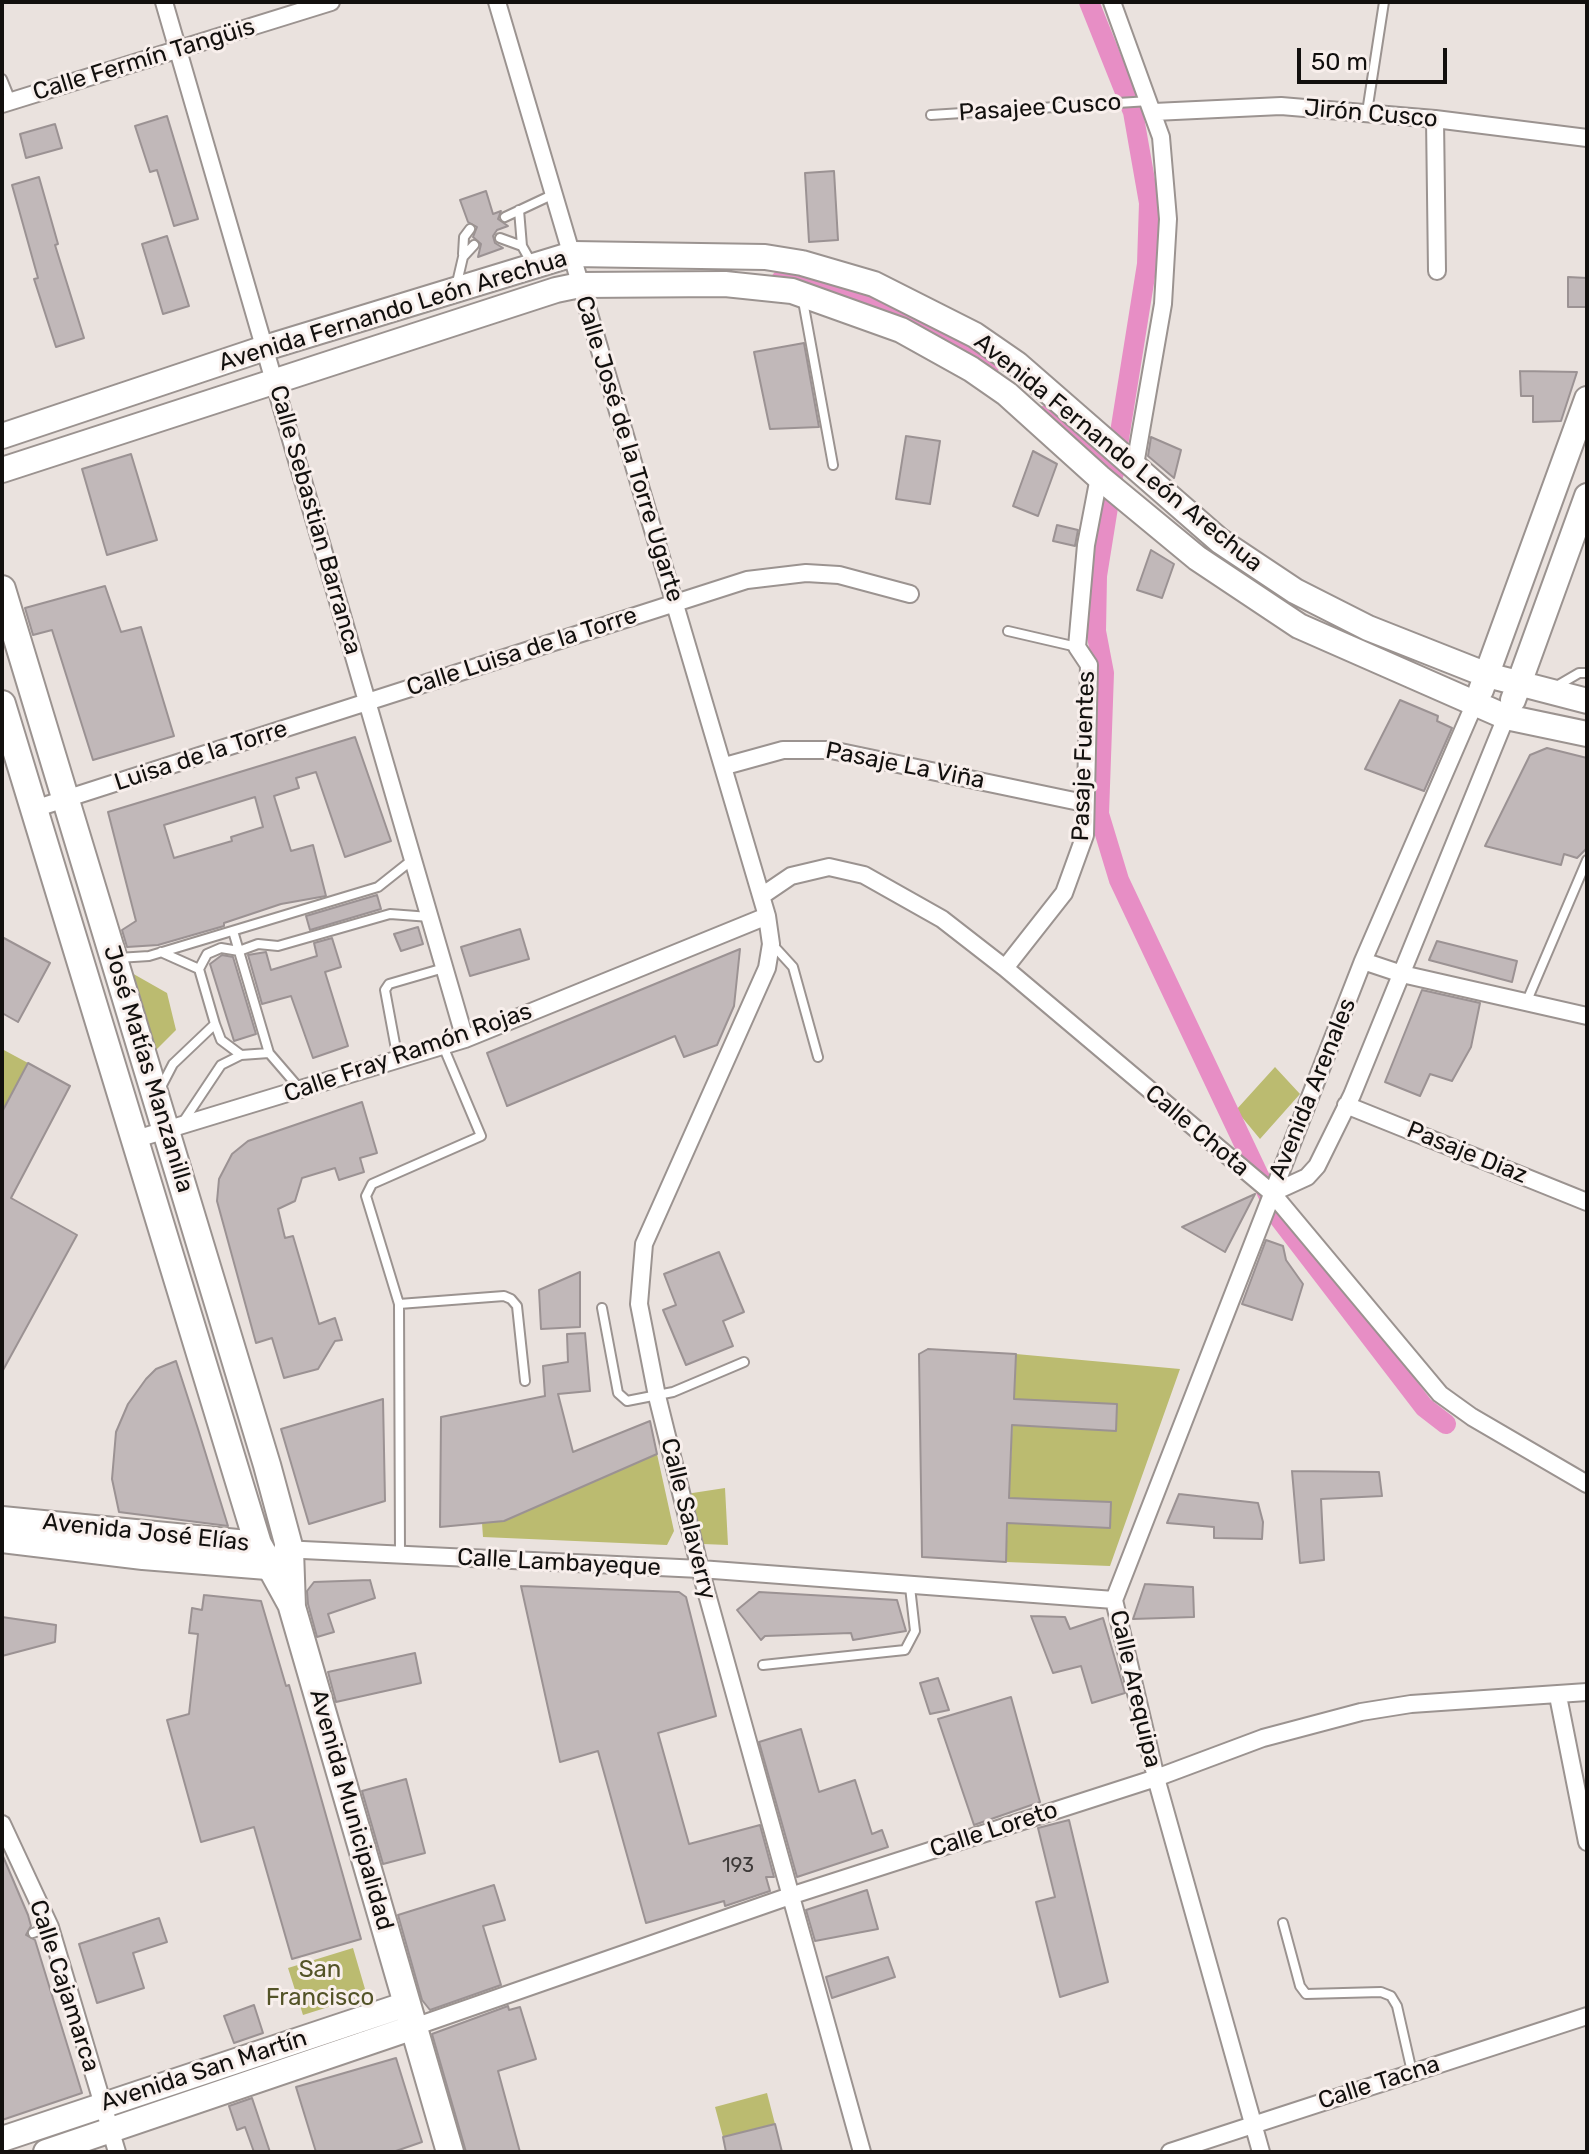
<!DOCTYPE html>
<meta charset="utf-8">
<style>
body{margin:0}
#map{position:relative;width:1589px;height:2154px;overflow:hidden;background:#eae2de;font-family:Rubik,sans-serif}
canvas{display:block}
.frame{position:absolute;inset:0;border:4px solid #12100e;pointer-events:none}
.scale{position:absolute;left:1297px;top:48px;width:150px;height:36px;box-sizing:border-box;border:4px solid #12100e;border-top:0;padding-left:10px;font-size:24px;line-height:28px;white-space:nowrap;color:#12100e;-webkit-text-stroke:6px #f8efec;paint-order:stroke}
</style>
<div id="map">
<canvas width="1589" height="2154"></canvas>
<div class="frame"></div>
<div class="scale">50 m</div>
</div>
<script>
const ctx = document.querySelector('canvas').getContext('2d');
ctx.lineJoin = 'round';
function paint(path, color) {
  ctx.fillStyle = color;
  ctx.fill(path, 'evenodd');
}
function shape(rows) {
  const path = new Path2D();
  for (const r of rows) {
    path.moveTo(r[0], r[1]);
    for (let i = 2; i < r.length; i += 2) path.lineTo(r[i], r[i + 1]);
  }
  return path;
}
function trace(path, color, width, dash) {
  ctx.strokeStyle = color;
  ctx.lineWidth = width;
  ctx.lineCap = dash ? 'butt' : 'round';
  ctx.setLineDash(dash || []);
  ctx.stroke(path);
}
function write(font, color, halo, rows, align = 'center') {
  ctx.font = font + ' Rubik,sans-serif';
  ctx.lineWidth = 6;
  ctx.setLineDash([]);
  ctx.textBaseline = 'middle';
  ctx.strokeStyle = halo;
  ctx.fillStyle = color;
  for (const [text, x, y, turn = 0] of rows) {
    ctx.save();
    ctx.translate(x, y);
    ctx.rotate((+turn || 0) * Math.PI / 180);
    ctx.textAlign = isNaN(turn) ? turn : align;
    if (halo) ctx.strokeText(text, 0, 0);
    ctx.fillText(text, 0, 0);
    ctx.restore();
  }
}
const green = shape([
 [130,972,167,993,176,1030,154,1052],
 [2,1049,28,1063,2,1112],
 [1275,1067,1300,1094,1260,1139,1236,1110],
 [1016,1354,1180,1369,1110,1566,1006,1562],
 [657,1454,674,1531,667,1545,483,1537,482,1523],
 [725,1488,728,1545,703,1544,686,1494],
 [353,1948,365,1989,360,1997,303,2015,288,1968],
 [767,2093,775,2124,723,2137,715,2107]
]);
const canal = shape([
 [1089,2,1133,112,1149,203,1147,264,1097,576,1096,631,1104,673,1099,814,1119,880,1279,1218,1424,1407,1446,1424],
 [781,280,810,284,888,309,945,338,989,367],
 [1047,415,1115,471]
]);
const building = shape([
 [167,116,198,219,174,226,157,170,150,172,135,126,167,116],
 [55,124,62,148,26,158,20,134,55,124],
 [834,171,838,240,809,242,805,173,834,171],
 [39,177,58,244,55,245,84,338,56,347,34,279,38,278,12,185,39,177],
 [486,191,493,214,501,211,498,219,508,226,497,230,493,236,495,243,503,248,478,257,481,244,473,237,477,227,468,222,460,200,486,191],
 [167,236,189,306,163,314,142,244,167,236],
 [1568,277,1587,278,1587,307,1568,307,1568,277],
 [804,343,819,427,770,429,754,352,804,343],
 [1520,371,1577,372,1561,421,1533,422,1533,396,1521,396,1520,371],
 [906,436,940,441,930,504,896,499,906,436],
 [1151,437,1181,450,1174,478,1148,456,1151,437],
 [1033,451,1057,464,1038,516,1013,506,1033,451],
 [131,454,157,540,107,555,82,469,131,454],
 [1057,525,1078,530,1075,546,1053,541,1057,525],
 [1151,550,1174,564,1162,598,1137,590,1151,550],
 [105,586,121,632,141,627,174,736,93,760,52,630,33,635,25,608,105,586],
 [1400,700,1438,716,1437,721,1452,728,1424,791,1365,769,1400,700],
 [355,737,391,841,345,857,316,772,296,778,299,788,274,796,291,851,313,845,326,896,281,904,224,923,224,926,158,945,127,947,122,930,136,921,108,812,355,737],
 [255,797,263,827,231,837,232,841,174,858,164,825,255,797],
 [1547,748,1587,758,1587,848,1577,858,1564,854,1561,865,1485,846,1530,755,1547,748],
 [377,895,381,909,310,930,306,916,377,895],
 [418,927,423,944,401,951,394,934,418,927],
 [520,929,529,959,470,976,461,947,520,929],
 [2,937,50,963,18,1022,2,1013,2,937],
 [332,938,341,967,325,972,348,1046,313,1058,291,996,262,1004,248,955,266,952,271,970,317,956,314,943,332,938],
 [1437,941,1517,961,1512,982,1429,960,1437,941],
 [740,949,734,1006,717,1045,684,1057,675,1036,507,1106,487,1053,740,949],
 [222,955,233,957,256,1034,234,1041,210,964,222,955],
 [1422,990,1480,1003,1471,1047,1452,1081,1430,1074,1420,1096,1385,1082,1422,990],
 [28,1063,70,1086,11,1198,77,1235,2,1372,2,1112,28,1063],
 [362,1102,377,1153,360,1158,364,1172,339,1180,335,1168,302,1178,295,1201,278,1209,285,1238,293,1236,319,1324,335,1318,342,1340,335,1341,318,1369,284,1378,272,1338,256,1343,217,1201,219,1179,232,1154,248,1141,362,1102],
 [1255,1194,1225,1252,1182,1227,1255,1194],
 [1266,1240,1283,1246,1286,1260,1303,1284,1292,1320,1242,1304,1266,1240],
 [719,1252,744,1312,723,1321,733,1346,686,1365,663,1310,676,1305,664,1274,719,1252],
 [580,1272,580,1327,541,1329,539,1290,580,1272],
 [585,1333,590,1391,558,1394,573,1452,650,1421,657,1454,504,1521,440,1527,441,1417,545,1396,543,1366,568,1362,567,1334,585,1333],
 [928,1349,1016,1354,1014,1399,1117,1404,1116,1431,1012,1425,1009,1498,1111,1502,1110,1528,1007,1523,1006,1562,922,1557,919,1354,928,1349],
 [176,1361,198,1429,228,1526,119,1512,112,1479,116,1432,128,1404,146,1379,156,1369,176,1361],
 [383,1399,385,1501,309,1524,281,1429,383,1399],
 [1292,1471,1379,1472,1382,1496,1321,1499,1324,1560,1300,1563,1292,1471],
 [1179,1494,1258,1503,1263,1522,1262,1539,1214,1538,1214,1527,1167,1523,1179,1494],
 [370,1580,375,1598,328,1614,334,1632,317,1637,308,1604,307,1591,314,1582,370,1580],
 [1145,1584,1193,1587,1194,1617,1133,1619,1145,1584],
 [521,1586,679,1592,686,1597,716,1716,658,1733,689,1844,760,1825,774,1877,766,1877,770,1891,725,1906,724,1901,646,1923,598,1751,560,1762,521,1586],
 [759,1592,897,1600,906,1631,853,1640,851,1633,765,1636,761,1640,737,1610,759,1592],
 [204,1595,261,1601,286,1686,289,1685,361,1939,292,1959,254,1827,201,1842,167,1720,189,1714,198,1634,189,1633,192,1608,202,1610,204,1595],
 [1031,1616,1065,1617,1070,1629,1103,1618,1125,1693,1092,1703,1081,1666,1053,1673,1031,1616],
 [2,1617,56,1625,55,1642,2,1656,2,1617],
 [415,1653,421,1683,336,1702,328,1672,415,1653],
 [938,1678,949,1710,930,1714,920,1683,938,1678],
 [1011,1697,1040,1802,974,1825,938,1719,1011,1697],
 [801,1729,819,1792,855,1780,872,1834,882,1830,888,1847,797,1877,759,1742,801,1729],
 [406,1779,425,1853,383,1864,362,1791,406,1779],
 [1069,1820,1108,1982,1060,1997,1036,1902,1055,1897,1038,1828,1069,1820],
 [2,1854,28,1915,31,1926,26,1935,35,1940,82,2093,2,2120,2,1854],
 [494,1885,505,1920,483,1926,501,1985,430,2010,422,2000,398,1915,494,1885],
 [867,1890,878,1929,815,1941,806,1910,867,1890],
 [159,1918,167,1942,133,1953,144,1988,97,2003,79,1944,159,1918],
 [888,1957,895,1977,832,1998,826,1977,888,1957],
 [254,2005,263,2033,234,2043,224,2016,254,2005],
 [508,2006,509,2010,520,2007,536,2059,498,2071,520,2152,466,2152,432,2034,508,2006],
 [396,2058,422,2142,393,2152,316,2152,296,2087,396,2058],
 [252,2098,270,2152,254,2152,245,2127,237,2130,229,2106,252,2098],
 [775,2124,782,2152,726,2152,723,2137,775,2124]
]);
const lane = shape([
 [2,79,11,101],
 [1367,112,1384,2],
 [931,115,1149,101],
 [519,210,522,246],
 [505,217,554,194],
 [500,238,522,246,531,262],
 [463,254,464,237,470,229],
 [456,287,463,257,474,245],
 [803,301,833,465],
 [1008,631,1077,647],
 [1555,687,1579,673,1587,673],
 [233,931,269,1053,300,1089],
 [772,944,793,967,818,1057],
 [118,958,149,956,378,887,412,860],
 [199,969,207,954,221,948,239,951,258,944,278,946,390,914,430,917],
 [1526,1003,1587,860],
 [215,1024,221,1040,241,1055,269,1053],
 [398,1060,385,990,389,984,444,968],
 [160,1089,173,1064,215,1024,199,969,161,952],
 [183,1122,221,1065,241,1055],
 [399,1304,504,1296,511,1299,517,1306,525,1381],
 [602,1308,618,1393,627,1401,673,1392,744,1362],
 [400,1555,399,1304,366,1196,372,1184,481,1136,443,1046],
 [763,1665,905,1650,915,1631,910,1587],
 [1283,1923,1300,1986,1306,1994,1381,1992,1391,1996,1397,2006,1412,2072],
 [33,1933,49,1927]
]);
const street = shape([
 [164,2,465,1039],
 [497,2,767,916,771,944,767,968,644,1244,639,1304,657,1396,700,1569,862,2152],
 [1112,2,1161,137,1168,219,1163,304,1135,465],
 [2,104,331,2],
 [1154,112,1281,106,1435,119,1587,138],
 [1435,119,1437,271],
 [725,766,783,750,831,750,1084,803],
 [34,809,747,580,806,573,839,575,910,594],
 [763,895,791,876,829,867,864,875,942,919,1005,968,1272,1193,1440,1394,1472,1417,1587,1484],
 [1363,961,1402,974,1587,1016],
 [1005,968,1064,893,1085,835,1089,665,1077,647,1086,545,1099,477],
 [1346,1105,1587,1202],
 [133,1140,465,1039,767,916],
 [1272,1193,1307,1177,1317,1166,1352,1095,1506,717],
 [282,1549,700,1569,1114,1600],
 [1558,1696,1587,1842],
 [2,1824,50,1927,117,2152],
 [414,2027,790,1896,1156,1778,1263,1738,1361,1712,1411,1704,1587,1692],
 [1170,2152,1587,2016],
 [1261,2152,1156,1778,1114,1600,1363,961,1474,705]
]);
const secondary = shape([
 [2,436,265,348,573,254,765,257,802,263,874,284,975,335,1017,364,1220,541,1295,591,1368,628,1487,675,1587,701],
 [2,470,556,290,580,285,725,284,792,291,901,330,971,369,1007,394,1099,477,1197,558,1299,626,1506,717,1587,734],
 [1481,690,1587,399],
 [1513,700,1587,496],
 [2,1519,258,1544],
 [2,1540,143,1557,267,1567],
 [2,2139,407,2004],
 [46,2152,414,2027]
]);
const primary = shape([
 [2,589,267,1465,290,1550,292,1607,450,2152],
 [2,704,258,1544,291,1604]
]);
const numberNames = [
 ["193",738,1866]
];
const streetNames = [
 ["Calle Fermín Tangüis",144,60,-17],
 ["Pasajee Cusco",1040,108,-4],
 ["Jirón Cusco",1371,114,5],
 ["Avenida Fernando León Arechua",393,311,-17],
 ["Calle José de la Torre Ugarte",629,449,73],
 ["Avenida Fernando León Arechua",1118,453,39],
 ["Calle Sebastian Barranca",315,520,74],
 ["Calle Luisa de la Torre",522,652,-18],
 ["Luisa de la Torre",201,756,-18],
 ["Pasaje Fuentes",1084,756,-88],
 ["Pasaje La Viña",905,766,11],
 ["Calle Fray Ramón Rojas",408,1053,-19],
 ["José Matías Manzanilla",148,1069,73],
 ["Avenida Arenales",1313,1089,-68],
 ["Calle Chota",1197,1131,40],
 ["Pasaje Diaz",1467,1153,22],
 ["Calle Salaverry",688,1519,76],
 ["Avenida José Elías",146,1533,6],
 ["Calle Lambayeque",559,1563,3],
 ["Calle Arequipa",1135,1689,77],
 ["Avenida Municipalidad",351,1810,74],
 ["Calle Loreto",994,1830,-18],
 ["Calle Cajamarca",64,1986,72],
 ["Avenida San Martín",204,2071,-18],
 ["Calle Tacna",1379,2083,-18]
];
const parkNames = [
 ["San",320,1970],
 ["Francisco",320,1998]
];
paint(green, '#bbbb70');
trace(canal, '#e78ec5', 20);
paint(building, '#c1b8b9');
trace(building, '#9b9293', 2);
trace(lane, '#9b9390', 12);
trace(street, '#9b9390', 20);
trace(secondary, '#9b9390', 28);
trace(primary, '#9b9390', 30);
trace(lane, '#fff', 8);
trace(street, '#fff', 16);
trace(secondary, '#fff', 24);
trace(primary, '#fff', 26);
write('20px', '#3e3a39', null, numberNames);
write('24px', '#12100e', '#f8efec', streetNames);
write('24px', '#535327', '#f8efec', parkNames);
</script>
